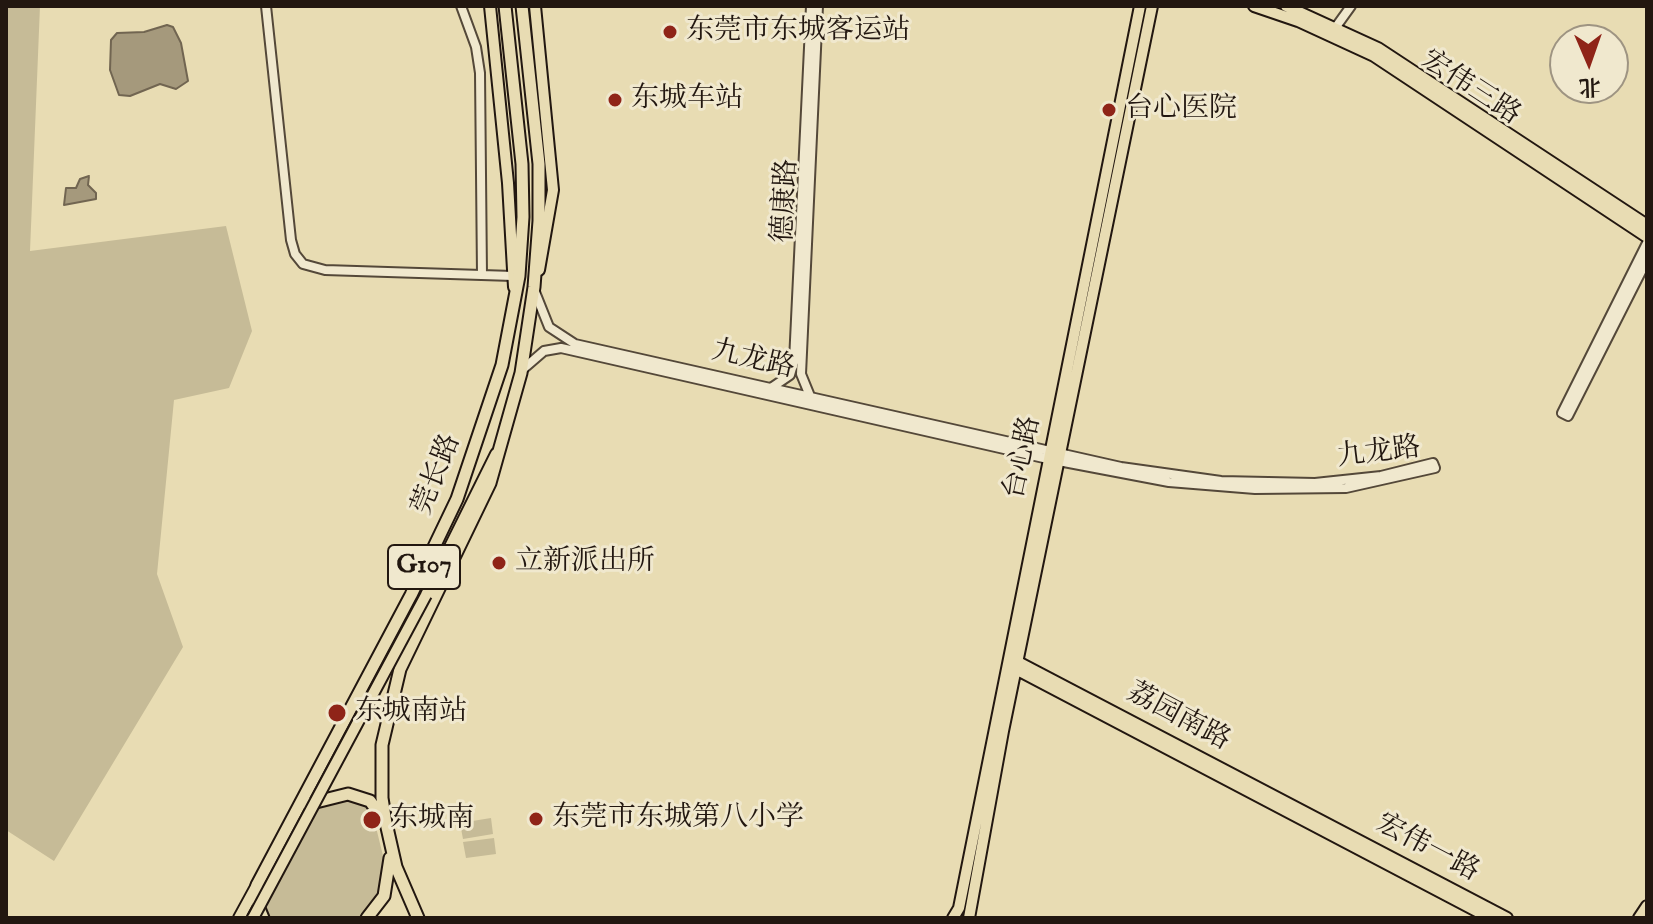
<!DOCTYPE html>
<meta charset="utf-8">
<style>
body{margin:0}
#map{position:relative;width:1653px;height:924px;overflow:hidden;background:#e8dcb3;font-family:"IM FELL English","Noto Serif SC",serif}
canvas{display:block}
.frame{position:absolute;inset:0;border:8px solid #221710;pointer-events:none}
.north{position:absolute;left:1549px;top:24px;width:80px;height:80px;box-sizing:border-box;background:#f0e8ce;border:2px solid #9e9482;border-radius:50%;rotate:178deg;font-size:22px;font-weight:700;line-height:32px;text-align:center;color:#221710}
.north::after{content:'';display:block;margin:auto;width:28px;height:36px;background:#8f2418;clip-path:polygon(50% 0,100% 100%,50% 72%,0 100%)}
</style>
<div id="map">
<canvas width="1653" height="924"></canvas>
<div class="frame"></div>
<div class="north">北</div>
</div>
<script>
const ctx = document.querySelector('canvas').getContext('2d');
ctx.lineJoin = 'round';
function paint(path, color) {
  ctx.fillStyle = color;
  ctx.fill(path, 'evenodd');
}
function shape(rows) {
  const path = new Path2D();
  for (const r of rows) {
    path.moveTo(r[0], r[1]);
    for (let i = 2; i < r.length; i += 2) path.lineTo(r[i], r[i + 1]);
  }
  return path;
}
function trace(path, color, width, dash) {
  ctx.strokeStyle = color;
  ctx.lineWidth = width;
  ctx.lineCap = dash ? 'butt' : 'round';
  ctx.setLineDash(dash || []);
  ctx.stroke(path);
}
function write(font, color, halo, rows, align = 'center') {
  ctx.font = font + ' "IM FELL English","Noto Serif SC",serif';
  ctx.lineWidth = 6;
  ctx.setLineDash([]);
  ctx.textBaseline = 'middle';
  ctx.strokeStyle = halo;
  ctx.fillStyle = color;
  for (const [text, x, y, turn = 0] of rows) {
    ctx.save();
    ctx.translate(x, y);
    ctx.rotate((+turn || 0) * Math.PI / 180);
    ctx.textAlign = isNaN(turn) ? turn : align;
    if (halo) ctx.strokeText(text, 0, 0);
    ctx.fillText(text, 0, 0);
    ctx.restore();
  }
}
const green = shape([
 [6,6,40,6,30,251,226,226,252,331,229,388,174,400,157,574,183,647,54,861,6,830],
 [341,799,371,807,387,872,382,894,357,918,271,918,260,896,264,880,294,820,306,809],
 [491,818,493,834,463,839,460,823],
 [494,838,496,854,466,858,463,842]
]);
const water = shape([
 [167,25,173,27,181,43,188,81,176,89,160,84,130,96,119,95,110,70,111,40,117,33,144,32,167,25],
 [89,176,88,185,96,193,96,199,64,205,66,188,76,188,80,179,89,176]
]);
const minor = shape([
 [266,6,291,240,295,254,303,264,325,270,513,276],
 [461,6,476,47,480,73,482,275],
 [1333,31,1351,6],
 [1647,243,1562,413,1568,416,1647,260],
 [522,370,544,351,561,348,1048,459,1169,482,1255,489,1346,488,1435,468,1433,463,1381,476,1315,483,1221,481,1121,467,575,344,549,327,535,292],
 [771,388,790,375,794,361,811,6],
 [810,396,801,374,818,6]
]);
const major = shape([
 [490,6,508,183,514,287],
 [535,6,553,190,539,270],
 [1254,6,1298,21,1374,56,1647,237],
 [1286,6,1378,48,1647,225],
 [426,595,496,454],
 [1014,660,1507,918],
 [1012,667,1490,918],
 [239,918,257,885],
 [953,918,959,908,1140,6],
 [969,918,1003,731,1152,6],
 [1639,918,1647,906]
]);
const highway = shape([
 [308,804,348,794,370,801,383,819],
 [263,918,258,906,257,885,411,595,457,499,502,365,519,276,523,217,522,164,505,6],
 [367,918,384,896,390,858],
 [418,918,396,867,386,823,382,798,382,745,400,669,490,483,521,373,534,287,539,221,539,164,522,6]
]);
const majorBridge = shape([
 [253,918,426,595]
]);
const markers = [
 [670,32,8,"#8f2418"],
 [615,100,8,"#8f2418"],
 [1109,110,8,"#8f2418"],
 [499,563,8,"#8f2418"],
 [337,713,10,"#8f2418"],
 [536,819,8,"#8f2418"],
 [372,820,10,"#8f2418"]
];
const shields = [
 [424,567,72]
];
const shieldNames = [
 ["G107",424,567]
];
const poiNames = [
 ["东莞市东城客运站",686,32],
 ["东城车站",631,100],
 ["台心医院",1125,110],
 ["立新派出所",515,563],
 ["东城南站",355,713],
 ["东莞市东城第八小学",552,819],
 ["东城南",390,820]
];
const streetNames = [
 ["宏伟三路",1470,89,33],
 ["德康路",787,201,-87],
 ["九龙路",753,361,13],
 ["九龙路",1379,454,-7],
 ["台心路",1024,458,-78],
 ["莞长路",438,475,-68],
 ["荔园南路",1178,718,28],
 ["宏伟一路",1427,849,28]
];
paint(green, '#c6bb97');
paint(water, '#a5997c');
trace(water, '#716551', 2);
trace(minor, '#544839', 12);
trace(major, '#221710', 14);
trace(highway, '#221710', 15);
trace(minor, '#f0e8ce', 8);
trace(major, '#e8dcb3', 10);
trace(highway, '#e8dcb3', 11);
trace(majorBridge, '#221710', 14, []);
trace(majorBridge, '#e8dcb3', 10);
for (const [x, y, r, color] of markers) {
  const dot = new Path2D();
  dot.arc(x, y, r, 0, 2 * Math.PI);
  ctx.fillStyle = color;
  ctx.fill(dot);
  trace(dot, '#f0e8ce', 3);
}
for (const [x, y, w] of shields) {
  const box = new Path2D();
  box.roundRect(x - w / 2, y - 22, w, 44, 6);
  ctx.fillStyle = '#f0e8ce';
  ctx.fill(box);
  trace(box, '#221710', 2);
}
write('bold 26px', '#221710', null, shieldNames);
write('28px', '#221710', '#f0e8ce', poiNames, 'left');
write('28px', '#221710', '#f0e8ce', streetNames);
</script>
